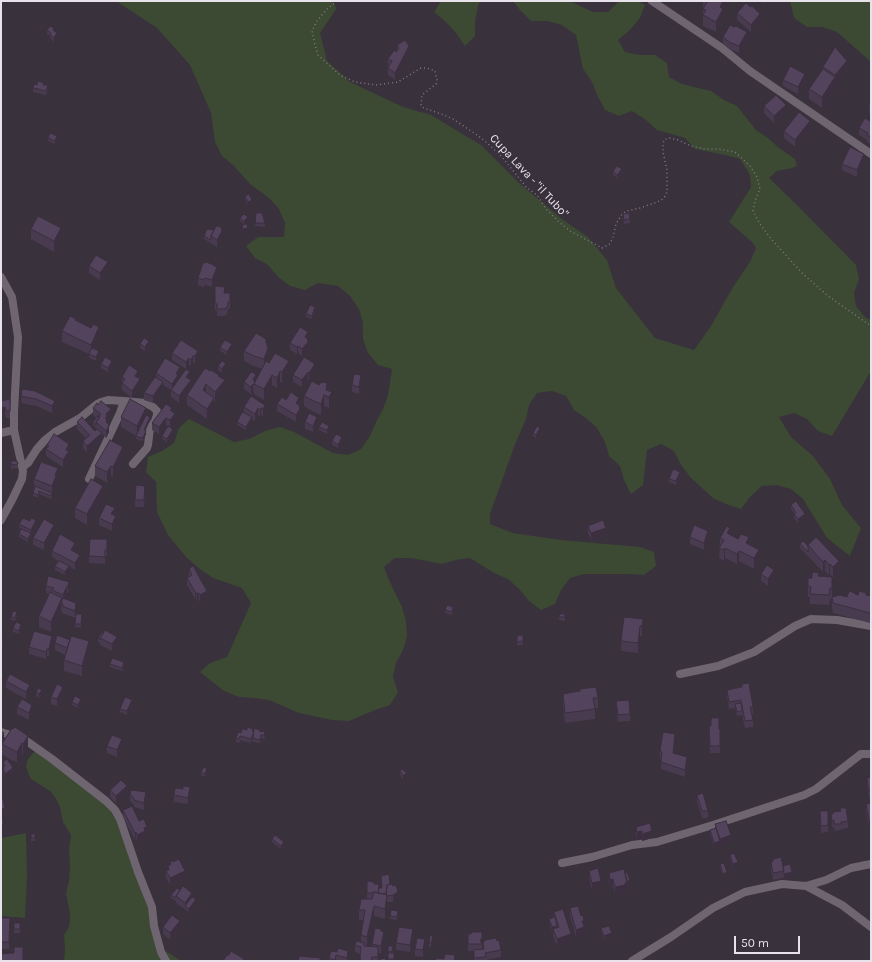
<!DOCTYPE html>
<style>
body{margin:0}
#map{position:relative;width:872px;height:962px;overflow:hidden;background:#39313c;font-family:Karla,sans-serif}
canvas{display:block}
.frame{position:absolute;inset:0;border:2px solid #e8e3ea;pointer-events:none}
.scale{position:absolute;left:734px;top:936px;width:66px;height:18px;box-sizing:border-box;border:2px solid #e8e3ea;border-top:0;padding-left:5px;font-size:12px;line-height:14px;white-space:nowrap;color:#e8e3ea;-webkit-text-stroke:3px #39313c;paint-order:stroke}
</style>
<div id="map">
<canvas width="872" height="962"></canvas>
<div class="frame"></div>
<div class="scale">50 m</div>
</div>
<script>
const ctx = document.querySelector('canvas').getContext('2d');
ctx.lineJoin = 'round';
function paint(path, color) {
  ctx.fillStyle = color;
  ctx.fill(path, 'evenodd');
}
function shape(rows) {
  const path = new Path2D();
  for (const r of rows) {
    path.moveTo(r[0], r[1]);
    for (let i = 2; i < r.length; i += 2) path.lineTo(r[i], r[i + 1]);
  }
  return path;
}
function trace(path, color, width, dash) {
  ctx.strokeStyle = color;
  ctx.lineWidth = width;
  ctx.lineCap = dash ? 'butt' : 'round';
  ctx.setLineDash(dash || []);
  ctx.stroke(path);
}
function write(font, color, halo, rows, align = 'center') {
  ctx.font = font + ' Karla,sans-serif';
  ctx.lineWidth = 3;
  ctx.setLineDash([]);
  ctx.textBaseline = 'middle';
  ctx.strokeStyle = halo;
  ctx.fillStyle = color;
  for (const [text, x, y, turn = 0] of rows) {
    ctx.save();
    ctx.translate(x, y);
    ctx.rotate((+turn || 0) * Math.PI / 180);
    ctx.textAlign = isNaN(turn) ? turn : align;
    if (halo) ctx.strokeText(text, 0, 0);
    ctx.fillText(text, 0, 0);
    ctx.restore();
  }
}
const green = shape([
 [118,1,332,1,337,8,320,33,327,61,350,82,403,107,431,115,481,145,518,182,562,219,588,237,607,260,616,288,655,338,694,350,711,326,733,287,750,262,756,248,752,242,729,222,751,187,750,175,740,159,725,155,695,149,685,138,657,130,646,120,632,111,619,116,605,110,598,97,592,82,583,69,576,35,562,25,547,21,531,21,520,10,513,1,570,1,593,12,608,12,618,2,622,1,638,1,645,5,640,18,630,30,618,40,625,52,640,55,655,55,667,63,669,77,682,84,711,91,724,100,737,106,756,130,768,138,779,148,795,159,797,166,792,168,777,171,769,178,796,204,856,265,859,279,854,293,856,306,865,317,871,320,871,371,832,436,818,431,807,419,794,413,779,417,791,437,813,456,830,479,842,505,861,528,850,556,827,538,803,499,791,489,777,485,762,486,750,497,741,509,726,504,713,498,691,478,681,465,674,451,661,444,647,450,643,485,631,494,624,480,620,466,609,456,605,442,597,428,586,418,574,410,566,396,552,391,537,393,529,405,526,419,514,447,490,514,490,524,513,533,561,540,640,547,654,552,656,566,644,575,629,574,584,574,570,578,561,590,555,604,541,610,529,601,519,589,508,579,494,573,470,558,456,560,442,564,411,558,395,558,384,567,389,580,402,607,406,621,407,636,403,650,396,663,393,677,398,692,390,705,375,710,349,721,332,720,299,713,269,700,254,698,239,697,224,691,200,672,210,663,227,657,251,603,242,588,213,578,200,569,187,558,168,535,157,512,156,482,146,472,148,457,162,451,174,443,179,428,189,419,234,442,249,439,265,431,280,427,294,432,333,453,348,455,361,449,370,436,376,422,383,409,388,395,392,369,378,365,368,353,363,339,363,323,359,309,350,296,338,286,318,283,305,290,290,286,278,277,268,265,255,258,246,246,258,237,284,237,285,223,279,209,269,198,250,184,233,165,222,156,215,142,211,113,190,65,157,28,119,3],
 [441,1,480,1,478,6,475,21,475,36,465,46,456,33,446,22,434,12],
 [790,1,871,1,871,62,837,32,822,27,807,27,794,18],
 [36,751,106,804,118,821,130,861,141,883,159,948,169,953,181,961,64,961,65,950,64,935,68,929,70,922,70,914,66,893,69,881,70,866,69,850,71,835,63,822,60,807,55,797,50,791,31,779,28,773,26,766,28,759,33,753],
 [26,833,27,875,25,918,1,916,1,838]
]);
const path = shape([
 [337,1,327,9,317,21,312,31,315,45,318,55,330,66,340,75,355,82,376,85,398,82,421,68,427,68,435,71,437,80,436,84,422,95,421,106,424,108,444,115,453,119,477,135,486,142,502,157,527,188,537,195,546,209,559,222,570,231,602,248,610,244,613,237,616,224,622,214,627,211,640,208,660,201,664,198,667,192,667,170,663,152,663,144,664,140,669,138,678,140,691,146,705,149,718,149,735,152,750,166,757,177,760,189,755,201,753,211,760,224,772,240,803,274,828,296,871,326]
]);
const street = shape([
 [652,1,722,48,750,71,871,154],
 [1,277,12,297,18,337,14,412,14,430,23,471,22,479,12,500,1,520],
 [1,433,14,430],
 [23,467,28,463,37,449,45,440,55,432,80,418,97,404,101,402,108,400,124,401,145,403,153,407,157,411,157,415,155,421,150,428,148,445,147,448,133,464],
 [89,479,120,413,124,401],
 [680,674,718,666,754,652,795,626,811,619,837,620,871,626],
 [1,732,14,736,28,742,52,759,106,801,115,810,120,819,138,872,152,907,154,926,161,952,166,961],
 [562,863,592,857,632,845,657,842,713,825,804,795,816,789,861,754,871,754],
 [806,886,842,905,871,927],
 [632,961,671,937,713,908,745,892,782,884,806,886,826,880,851,868,871,864]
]);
const wall = shape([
 [703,1,725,1,725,6,723,10,723,19,716,32,703,26],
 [763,1,773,1,765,5],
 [737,13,760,21,751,32,737,20],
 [47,30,54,31,57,37,54,42,50,38,50,36,47,34],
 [723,37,747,39,739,53,732,50,732,51,723,44],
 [397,45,409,53,395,80,388,75,388,68,389,66,388,66,388,59,396,52,397,50],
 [823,67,847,68,835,82,835,88,822,108,809,99,809,89,823,69],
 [783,80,805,81,798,94,783,86],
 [37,85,48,89,46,95,33,92,33,88],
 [871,102,871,114,869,113,869,106],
 [764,106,786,112,774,123,764,113],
 [871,122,871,144,867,142,867,140,859,135,859,128],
 [810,128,795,147,784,138,784,131],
 [48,138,57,139,55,144,48,141],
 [864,161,857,177,842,170,842,164],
 [613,171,622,173,617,178,613,175],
 [245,196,252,204,248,205,245,199],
 [256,213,265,223,265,227,255,226],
 [623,214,630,219,630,223,624,224],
 [240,218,248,220,244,224,248,231,243,233,242,225,244,224,240,221],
 [31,229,61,238,54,252,31,239],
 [207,229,222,238,217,247,204,239,204,236],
 [89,266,108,269,100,280,89,273],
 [214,266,217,274,212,287,205,285,204,287,198,285,198,278],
 [225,293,230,293,230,308,228,309,227,315,225,315,225,316,217,316,217,310,215,310,215,299],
 [315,311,312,319,306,317,306,314],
 [76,321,99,338,94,348,99,354,96,361,89,358,89,354,62,342,62,331],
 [308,339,307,340,308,349,302,356,298,353,297,354,290,350,290,343],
 [181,340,198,358,195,363,193,363,191,366,189,365,186,369,172,360,172,353],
 [140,344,149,345,145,351,140,348],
 [266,344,268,358,267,362,289,371,282,383,280,382,277,388,272,385,264,400,254,394,254,392,253,391,251,394,244,389,244,382,256,379,262,369,254,366,244,361,244,351],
 [220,347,232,348,227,355,220,351],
 [304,357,315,371,309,380,308,379,302,387,293,382,293,375],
 [101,364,112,365,108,372,101,368],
 [218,366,226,367,222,373,218,370],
 [210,371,219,377,225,391,215,402,214,401,214,408,207,419,187,405,187,395],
 [156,373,180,374,178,377,178,380,190,379,191,387,179,403,171,397,171,390,163,385,163,389,153,403,144,400,144,393,156,378],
 [122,377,140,386,132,398,122,390],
 [361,382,359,394,352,392,352,385],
 [22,389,55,408,52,413,34,405,34,406,21,403],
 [327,390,332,403,329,408,324,406,321,415,312,411,304,406,304,396],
 [251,396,265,412,263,416,261,415,260,417,258,415,255,421,252,419,252,420,246,430,237,425,237,422,244,413,244,407],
 [10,399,10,418,6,418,5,414,1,415,1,416,1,401],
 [286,400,299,405,300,413,300,416,296,422,277,411,277,404],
 [93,408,111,416,107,421,109,432,106,438,102,434,102,440,87,453,83,448,83,441,86,438,77,429,77,422,95,431,97,429,93,425,93,422,96,418,93,415],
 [172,411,175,421,170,427,173,432,167,442,162,439,162,436,168,426,166,425,159,434,152,430,152,423],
 [146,415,150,420,146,430,146,434,143,441,141,440,141,441,136,439,136,436,121,427,121,417],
 [305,422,317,424,313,432,305,429],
 [319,427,329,429,327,434,319,430],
 [540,432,536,438,533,436,533,433],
 [1,441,2,441,2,464,1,464],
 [332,441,342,441,338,448,332,445],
 [47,445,69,451,69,458,63,467,46,456,46,449,47,447],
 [123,458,113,477,111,476,107,483,95,476,95,466],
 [11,461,18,464,18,468,11,469],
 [680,475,676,485,669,482,669,479],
 [34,479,58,479,56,483,56,486,51,499,39,494,38,498,33,496,33,493,34,489],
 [145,493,144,507,135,507,135,500],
 [103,496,87,525,75,518,75,508],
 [791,505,805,517,798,523,794,518,794,514,791,509],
 [115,515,116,523,112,531,99,525,99,518],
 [30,521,36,527,28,542,19,537,19,534,20,532,19,524],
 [588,526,606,535,591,540,588,533],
 [54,532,44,550,33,545,33,538],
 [730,535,749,544,759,560,754,569,739,561,737,564,725,558,724,561,719,558,720,538],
 [690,537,708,538,704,550,690,544],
 [107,539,107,556,105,556,105,564,89,563,89,556],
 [800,544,808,546,839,572,833,578,830,574,829,575,825,571,823,572,800,548],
 [75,550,74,552,80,562,75,570,69,566,69,570,65,575,55,570,55,566,58,561,52,557,52,551],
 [189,569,207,598,200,602,199,600,197,601,196,599,195,599,187,585,187,578,189,576],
 [761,574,774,577,768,586,761,581],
 [812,578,832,588,832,599,830,599,829,605,810,604,810,597,808,597,808,586],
 [69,582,69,589,68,593,67,593,65,599,76,610,75,618,62,613,61,610,51,632,39,627,39,616,49,594,46,593,46,586],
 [855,594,866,595,871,596,870,623,833,613,832,607,832,597,847,597],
 [445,610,453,610,452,615,445,613],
 [76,614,82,614,81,628,75,627],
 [559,614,565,614,565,621,559,620],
 [17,616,15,621,11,620,11,617],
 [643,619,643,629,642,636,640,636,638,653,621,651,621,641],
 [13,628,21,628,19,634,13,632],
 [1,630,3,640,2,651,1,651],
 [102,632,117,644,112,651,100,645,100,643,98,642,98,638],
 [517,636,523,641,523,645,517,645],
 [52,643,49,656,47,656,46,659,29,654,29,647],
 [55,643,89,652,82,676,64,671,64,660,65,655,55,650],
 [110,664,124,665,122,671,110,667],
 [6,681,30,692,26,699,6,688],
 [742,684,753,707,753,714,752,714,753,720,753,727,745,728,742,715,737,716,735,708,729,709,727,697,727,690,742,687],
 [36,693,42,693,39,698,36,696],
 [63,694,57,706,51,704,51,697],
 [563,694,598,698,598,708,595,708,595,719,565,723,563,704],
 [616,701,630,714,630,721,618,722],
 [72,702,81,702,78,708,72,705],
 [132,704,127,715,120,712,120,709],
 [17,707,32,712,29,720,17,714],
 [709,726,720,730,720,753,710,753],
 [12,728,28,746,23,754,22,754,17,762,11,760,2,754,2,744],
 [247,730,260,732,265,736,264,739,261,738,260,743,253,742,253,737,251,743,240,740,239,743,236,742,236,738,241,733],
 [675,741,674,753,687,764,685,777,661,769,661,759,660,758,660,751],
 [107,746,122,746,117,757,107,753],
 [3,762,13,771,5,778,3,770,3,767,4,767],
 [400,771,407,776,403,779,400,775],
 [201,772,207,773,205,777,201,775],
 [871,777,871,798,869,798,867,785,867,778],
 [110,790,127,793,116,803,110,797],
 [1,791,5,815,3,816,3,824,1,824],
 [130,794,146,799,144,810,134,807,134,805,130,801],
 [190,794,188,804,174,802,174,795],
 [697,795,708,811,708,818,702,818,697,802],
 [871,803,869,826,866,811,866,804],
 [123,810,139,821,147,834,145,835,145,838,137,842,136,839,135,840,123,817],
 [820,811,828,811,828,832,821,833],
 [831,814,848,821,848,828,841,829,841,830,834,831,834,827,832,828],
 [715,824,731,842,720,846,720,845,714,847,710,834,710,830,715,829],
 [636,827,652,838,642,841,642,838,637,839,636,834],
 [31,834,35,834,35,841,31,841],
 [272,839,284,846,281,849,272,842],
 [730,855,738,865,733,867,730,858],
 [170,862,185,878,170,885,166,878,166,871,168,871,168,866,170,865],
 [771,862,783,866,792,876,773,880,771,869],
 [720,864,727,876,723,877,720,867],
 [589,871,601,888,592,890,589,878],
 [609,873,625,873,630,884,627,885,627,890,625,890,625,892,615,894,613,886,610,887,609,880],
 [381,876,390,884,398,899,393,902,387,902,385,919,374,916,367,946,372,946,372,944,381,931,384,939,381,953,378,953,378,961,360,961,360,954,355,952,355,945,361,942,361,935,364,920,359,920,359,910,367,899,367,893,374,884,379,888,382,888],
 [180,890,192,897,196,903,189,912,176,903,176,901,171,898,171,895],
 [570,908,584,928,584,934,576,937,570,915],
 [554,912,571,941,557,946,553,936,553,930,552,931,549,922,549,919,554,917],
 [398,915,397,920,390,919,390,916],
 [1,918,10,918,9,949,1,949],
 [14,923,20,923,20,933,14,933],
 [163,927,180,928,170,940,163,934],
 [601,928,612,937,604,939,601,931],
 [482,932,482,950,483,949,483,943,497,941,501,950,501,957,486,960,486,961,474,961,474,951,468,951,468,934],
 [413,936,410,952,396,950,396,943],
 [433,939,431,947,429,947,429,943],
 [393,946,393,953,394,953,394,961,388,961,388,951],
 [425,946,423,957,415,956,415,949],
 [337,952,348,957,348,961,329,961,329,958]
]);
const shadedWall = shape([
 [723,1,725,1,725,6,723,10,723,19,716,32,716,22,720,7],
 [765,1,773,1,765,5],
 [760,14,760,21,751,32,751,25],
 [747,32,747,39,739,53,739,46],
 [57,33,57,37,54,42,54,38],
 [409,46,409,53,395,80,395,73],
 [847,61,847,68,835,82,835,75],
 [805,74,805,81,798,94,798,87],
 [835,77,835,88,822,108,822,97],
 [786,105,786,112,774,123,774,116],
 [810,121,810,128,795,147,795,140],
 [57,136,57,139,55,144,55,141],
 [864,154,864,161,857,177,857,170],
 [622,169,622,173,617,178,617,175],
 [252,200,252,204,248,205,248,202],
 [248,217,248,220,244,224,244,221],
 [61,228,61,238,54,252,54,241],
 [248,228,248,231,243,233,243,229],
 [222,231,222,238,217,247,217,240],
 [108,262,108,269,100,280,100,273],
 [217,267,217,274,212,287,212,280],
 [315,307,315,311,312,319,312,316],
 [99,327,99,338,91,355,91,345],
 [308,332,308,339,305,344,305,337],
 [149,341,149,345,145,351,145,347],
 [308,342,308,349,302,356,302,349],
 [232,344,232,348,227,355,227,352],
 [298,346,298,353,297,354,297,347],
 [268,348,268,358,264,370,264,359],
 [99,351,99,354,96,361,96,357],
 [198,351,198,358,195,363,195,356],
 [193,356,193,363,191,366,191,360],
 [189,358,189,365,186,369,186,362],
 [112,361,112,365,108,372,108,368],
 [289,361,289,371,282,383,282,372],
 [226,363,226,367,222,373,222,369],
 [315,364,315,371,309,380,309,373],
 [180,367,180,374,178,377,178,382,172,391,172,384,176,374],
 [138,371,138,378,135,376],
 [280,371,280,382,277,388,277,378],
 [190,372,190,379,186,384,186,377],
 [308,372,308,379,302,387,302,380],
 [256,374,256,381,253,380],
 [272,375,272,385,264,400,264,389],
 [361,375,361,382,359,394,359,387],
 [140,379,140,386,132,398,132,391],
 [191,380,191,387,179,403,179,396],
 [225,380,225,391,215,402,215,392],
 [163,382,163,389,153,403,153,396],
 [206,384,206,395,203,390],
 [253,384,253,391,251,394,251,387],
 [332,392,332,403,329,408,329,397],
 [324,395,324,406,321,415,321,404],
 [214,398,214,408,207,419,207,409],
 [299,398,299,405,296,410,296,403],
 [55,401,55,408,52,413,52,406],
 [265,405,265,412,263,416,263,409],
 [300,406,300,416,296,422,296,415],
 [5,407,5,414,1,415,1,408],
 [146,408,146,418,137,437,137,426],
 [258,408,258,415,255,421,255,414],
 [261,408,261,415,260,417,260,410],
 [111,409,111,416,107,421,107,427,105,418,106,414],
 [175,414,175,421,170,427,170,420],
 [150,417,150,420,144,433,144,430],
 [252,417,252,420,246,430,246,427],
 [317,417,317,424,313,432,313,426],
 [166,418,166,425,159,434,159,427],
 [109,425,109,432,106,438,106,431],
 [329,426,329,429,327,434,327,430],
 [540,428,540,432,536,438,536,435],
 [173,429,173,432,167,442,167,439],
 [146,431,146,434,143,441,143,438],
 [102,433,102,440,87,453,87,446],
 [342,437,342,441,338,448,338,445],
 [69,444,69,458,63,467,63,460,66,450],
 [123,447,123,458,113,477,113,467],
 [111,466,111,476,107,483,107,472],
 [58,468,58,479,56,483,56,486,52,497,52,486,55,475],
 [680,472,680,475,676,485,676,481],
 [103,486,103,496,87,525,87,514],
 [115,508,115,515,111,521,111,514],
 [805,514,805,517,798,523,798,519],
 [116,516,116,523,112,531,112,524],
 [36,520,36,527,28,542,28,539,31,533,31,530],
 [54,525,54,532,44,550,44,543],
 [606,528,606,535,591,540,591,533],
 [730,528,730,538,727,533],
 [708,531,708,538,704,550,704,543],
 [749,537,749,548,746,543],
 [75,543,75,550,71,557,71,550],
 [725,548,725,558,724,561,724,550],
 [759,550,759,560,754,569,754,558],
 [739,551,739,561,737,564,737,554],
 [80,555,80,562,75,570,75,563],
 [825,560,825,571,823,572,823,562],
 [839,561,839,572,833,578,833,567],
 [830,564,830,574,829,575,829,565],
 [69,566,69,570,65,575,65,572],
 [774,570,774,577,768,586,768,579],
 [69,582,69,589,68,593,68,586],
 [67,586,67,593,63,602,63,595],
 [207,591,207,598,200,602,200,595],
 [195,592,196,592,196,599,195,599],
 [199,593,199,600,197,601,197,594],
 [62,598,62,603,61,603,61,610,51,632,51,622],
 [76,603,76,610,75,618,75,611],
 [871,609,871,619,870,623,870,613],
 [643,619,643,629,642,636,642,626],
 [21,624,21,628,19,634,19,631],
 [640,626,640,636,638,653,638,643],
 [52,636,52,643,49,656,49,649],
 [117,637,117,644,112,651,112,644],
 [89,641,89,652,82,676,82,666],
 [47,649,47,656,46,659,46,652],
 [30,685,30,692,26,699,26,692],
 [63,687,63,694,57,706,57,699],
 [42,690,42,693,39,698,39,694],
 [81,699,81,702,78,708,78,705],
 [132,700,132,704,127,715,127,711],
 [32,705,32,712,29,720,29,713],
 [4,733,4,740,1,746,1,739],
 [675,734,675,741,673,760,673,753],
 [28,736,28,746,23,754,23,744],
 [122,739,122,746,117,757,117,750],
 [22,743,22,754,17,762,17,752],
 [687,757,687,764,685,777,685,770],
 [13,768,13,771,5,778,5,774],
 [207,769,207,773,205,777,205,774],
 [407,773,407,776,403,779,403,776],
 [127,786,127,793,116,803,116,796],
 [190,787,190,794,188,804,188,798],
 [146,792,146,799,144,810,144,803],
 [5,808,5,815,1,816,1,809],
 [869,819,871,819,871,826,869,826],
 [147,827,147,834,145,835,145,838,137,842,137,835,144,828],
 [642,831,642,838,637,839,637,832],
 [652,831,652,838,642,841,642,834],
 [136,832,136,839,135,840,135,833],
 [731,835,731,842,720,846,720,839],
 [720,841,720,845,714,847,714,843],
 [284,842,284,846,281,849,281,846],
 [738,862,738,865,733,867,733,864],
 [185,871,185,878,170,885,170,878],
 [727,872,727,876,723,877,723,874],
 [792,872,792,876,784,878,784,874],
 [613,879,613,886,610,887,610,880],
 [601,881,601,888,592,890,592,883],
 [630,881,630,884,627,885,627,890,625,890,625,892,615,894,615,887,625,883,626,882],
 [398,892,398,899,393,902,393,895],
 [192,893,192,900,185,906,185,910,185,903],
 [387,895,387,905,385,919,385,909],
 [196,899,196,903,189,912,189,909],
 [374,906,374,916,367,948,367,937],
 [180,921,180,928,170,940,170,933],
 [582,921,584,921,584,934,576,937,576,930],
 [557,926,557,929,553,929,553,930,552,931,552,927],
 [413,929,413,936,410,952,410,945],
 [384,932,384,939,381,953,381,946],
 [612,933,612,937,604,939,604,936],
 [571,934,571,941,557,946,557,939],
 [425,939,425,946,423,957,423,950],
 [482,939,482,946,482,944,480,940],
 [348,951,348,961,347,961,347,958]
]);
const building = shape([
 [705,1,723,1,720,7,723,9,716,22,703,15,706,10,703,9,707,2,705,1],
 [746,3,750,7,752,6,760,14,751,25,737,13,746,3],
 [730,25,734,27,736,26,747,32,739,46,732,43,732,44,723,37,730,25],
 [50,26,54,28,53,30,57,33,54,38,50,35,51,33,47,30,50,26],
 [405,40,409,46,395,73,388,68,392,61,388,59,394,50,396,52,399,48,397,45,405,40],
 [835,47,847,61,835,75,823,67,835,47],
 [790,66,805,74,798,87,783,80,790,66],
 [823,69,835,77,822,97,809,89,823,69],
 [38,81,44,83,43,85,48,85,46,91,33,88,34,84,37,85,38,81],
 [776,95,786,105,774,116,764,106,776,95],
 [799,112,810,121,795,140,784,131,799,112],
 [865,118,871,122,871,137,867,135,868,133,859,128,865,118],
 [50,133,57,136,55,141,48,138,50,133],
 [850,147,864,154,857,170,842,164,850,147],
 [617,166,622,169,617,175,613,171,617,166],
 [249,194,252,200,248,202,245,196,249,194],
 [256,213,262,213,265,223,255,223,256,213],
 [629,213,630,219,624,220,623,214,629,213],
 [244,214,248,217,244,221,240,218,244,214],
 [38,216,61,228,54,241,31,229,38,216],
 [247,224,248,228,243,229,242,225,247,224],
 [216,226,221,227,222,231,217,240,211,236,216,226],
 [207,229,214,230,211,236,211,240,204,236,207,229],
 [96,255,108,262,100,273,89,266,96,255],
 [206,262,214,265,214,266,217,267,212,280,205,278,204,280,198,278,203,263,205,263,206,262],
 [215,286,225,287,224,293,230,293,230,301,228,302,227,308,225,308,225,309,217,309,217,304,215,303,215,286],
 [310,305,315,307,312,316,306,314,310,305],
 [70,316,76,319,75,320,91,328,93,324,99,327,91,345,62,331,70,316],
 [300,327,308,332,305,337,307,338,308,342,302,349,298,346,297,347,290,343,300,327],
 [256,333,266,339,266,342,268,348,264,359,254,356,244,351,256,333],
 [144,338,149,341,145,347,140,344,144,338],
 [181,340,198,351,195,356,193,356,191,360,189,358,186,362,172,353,181,340],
 [225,340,232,344,227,352,220,347,225,340],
 [92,348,99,351,96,357,89,354,92,348],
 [275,353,289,361,282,372,280,371,277,378,272,375,264,389,254,384,266,361,269,363,275,353],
 [105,357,112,361,108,368,101,364,105,357],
 [304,357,315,364,309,373,308,372,302,380,293,375,304,357],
 [165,358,180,367,176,374,178,375,172,384,156,373,165,358],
 [222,361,226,363,222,369,218,366,222,361],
 [129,365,138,371,135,376,140,379,132,391,122,383,125,379,122,377,129,365],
 [205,368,210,371,211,370,219,375,218,376,225,380,215,392,206,384,203,390,214,398,207,409,187,395,205,368],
 [186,369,190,372,186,377,191,380,179,396,171,390,186,369],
 [251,372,256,374,253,380,255,381,254,385,253,384,251,387,244,382,251,372],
 [354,374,361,375,359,387,352,385,354,374],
 [155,377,163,382,153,396,144,393,155,377],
 [312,381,319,385,321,382,322,383,323,382,327,383,326,390,332,392,329,397,324,395,321,404,312,400,304,396,312,381],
 [22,389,35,391,55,401,52,406,34,398,34,399,21,396,22,389],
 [291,392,299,398,296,403,300,406,299,408,300,409,296,415,277,404,282,397,286,400,291,392],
 [251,396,265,405,263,409,261,408,260,410,258,408,255,414,244,407,251,396],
 [10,399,10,411,6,411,5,407,1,408,1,401,10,399],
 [130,399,146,408,137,426,121,417,130,399],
 [101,401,111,409,106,414,107,416,105,418,107,420,106,422,109,425,106,431,96,422,100,417,99,416,101,414,93,408,97,403,98,405,101,401],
 [166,404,172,408,170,410,175,414,170,420,166,418,159,427,152,423,166,404],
 [242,412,252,417,246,427,237,422,242,412],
 [309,413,317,417,313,426,305,422,309,413],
 [146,415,150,417,144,430,146,431,143,438,141,437,141,438,136,436,146,415],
 [98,416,99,417,99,418,96,422,96,425,93,422,98,416],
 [82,417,95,431,97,429,102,433,87,446,83,441,90,435,77,422,82,417],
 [322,422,329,426,327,430,319,427,322,422],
 [168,426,173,429,167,439,162,436,168,426],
 [537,426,540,428,536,435,533,433,537,426],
 [54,434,69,444,66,450,69,451,63,460,46,449,49,446,47,445,54,434],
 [336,434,342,437,338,445,332,441,336,434],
 [110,440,123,447,113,467,111,466,107,472,95,466,110,440],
 [1,441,2,441,2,457,1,457,1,441],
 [11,461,17,461,18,464,11,465,11,461],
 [41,462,58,468,55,475,56,476,52,486,34,479,41,462],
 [673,469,680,472,676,481,669,479,673,469],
 [91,479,103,486,87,514,75,508,91,479],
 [136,485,145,486,144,500,135,500,136,485],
 [35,486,52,493,51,496,39,491,38,495,33,493,35,486],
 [796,501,805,514,798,519,794,514,796,513,791,505,796,501],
 [106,504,115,508,111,514,116,516,112,524,99,518,106,504],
 [23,518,30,521,31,518,36,520,31,530,19,524,23,518],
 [44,519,54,525,44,543,33,538,44,519],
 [603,520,606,528,591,533,588,526,603,520],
 [694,525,708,531,704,543,690,537,694,525],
 [727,526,730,528,727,533,738,539,741,534,749,537,746,543,759,550,754,558,739,551,737,554,725,548,724,550,719,548,724,540,720,538,727,526],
 [21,529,31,533,28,539,19,534,21,529],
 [60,534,75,543,71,550,80,555,75,563,52,551,60,534],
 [816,537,839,561,833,567,830,564,829,565,825,560,823,562,808,545,816,537],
 [90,539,107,539,107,550,105,550,105,557,89,556,90,539],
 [803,541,808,546,808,552,800,544,803,541],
 [59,561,69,566,65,572,55,566,59,561],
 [767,565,774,570,768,579,761,574,767,565],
 [193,566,207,591,200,595,199,593,197,594,196,592,195,592,187,578,192,575,189,569,193,566],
 [812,572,819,573,818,576,832,577,832,589,830,588,829,595,810,594,811,587,808,586,808,578,812,578,812,572],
 [48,576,69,582,68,586,67,586,63,595,52,590,54,588,46,586,48,576],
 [849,591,855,593,855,594,858,595,859,591,866,593,866,595,871,596,871,609,870,613,833,603,832,597,840,595,847,597,849,591],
 [50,592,62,598,51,622,39,616,50,592],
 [63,598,76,603,75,611,62,606,63,604,61,603,63,598],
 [447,605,453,607,452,612,445,610,447,605],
 [13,611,17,612,15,618,11,617,13,611],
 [76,614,82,614,81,624,75,624,76,614],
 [559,614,565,614,565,617,559,617,559,614],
 [624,617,643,619,642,626,640,626,638,643,621,641,624,617],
 [16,622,21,624,19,631,13,628,16,622],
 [1,630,3,630,2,641,1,641,1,630],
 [105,630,117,637,112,644,100,638,105,630],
 [34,631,52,636,49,649,47,649,46,652,29,647,34,631],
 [102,632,104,632,100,638,100,640,98,638,102,632],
 [57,635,70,640,67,648,55,643,57,635],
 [523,635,523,641,517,642,517,636,523,635],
 [71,636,89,641,82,666,64,660,71,636],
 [112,658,124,662,122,668,110,664,112,658],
 [10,674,30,685,26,692,6,681,10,674],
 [749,683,753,707,750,707,753,720,745,721,741,700,729,702,727,690,742,687,742,684,749,683],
 [57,684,63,687,57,699,51,697,57,684],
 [596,687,598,698,593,698,595,709,565,713,563,694,580,691,580,689,596,687],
 [38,688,42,690,39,694,36,693,38,688],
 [75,696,81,699,78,705,72,702,75,696],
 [125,697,132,700,127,711,120,709,125,697],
 [22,699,32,705,29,713,17,707,22,699],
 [629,700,630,714,618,715,616,701,629,700],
 [741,703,742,711,737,712,735,704,741,703],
 [711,718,719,718,719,729,720,730,720,746,710,746,709,726,711,726,711,718],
 [15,727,28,736,23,744,22,743,17,752,11,749,2,744,12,728,13,729,15,727],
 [247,727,253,729,252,731,254,731,251,739,240,736,239,739,236,738,238,732,241,733,242,729,247,730,247,727],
 [254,728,260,730,260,732,261,732,262,731,265,732,264,735,261,735,260,740,253,738,254,728],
 [1,731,4,733,1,739,1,731],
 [663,732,675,734,673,753,687,757,685,770,661,762,662,752,660,751,663,732],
 [112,735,122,739,117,750,107,746,112,735],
 [7,759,13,768,5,774,3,767,5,766,3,762,7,759],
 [204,767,207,769,205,774,201,772,204,767],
 [402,769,407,773,403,776,400,771,402,769],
 [871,777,871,791,869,791,867,778,871,777],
 [121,780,127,786,116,796,110,790,121,780],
 [183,786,190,787,188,798,174,795,175,788,183,789,183,786],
 [131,790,146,792,144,803,134,800,134,798,130,794,131,790],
 [1,791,5,808,1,809,1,791],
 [703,793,708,811,702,811,697,795,703,793],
 [871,803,871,819,869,819,866,804,871,803],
 [132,806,139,821,144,819,147,827,144,828,145,831,137,835,136,832,135,833,123,810,132,806],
 [840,808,846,808,848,821,841,822,841,824,834,824,834,820,832,821,831,814,833,814,833,812,841,811,840,808],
 [820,811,828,811,828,825,821,826,820,811],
 [1,814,2,814,3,820,1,821,1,814],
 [726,821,731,835,720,839,715,824,726,821],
 [650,823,652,831,642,834,642,831,637,832,636,827,650,823],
 [716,828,720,841,714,843,710,830,716,828],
 [31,834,35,834,35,838,31,838,31,834],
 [275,835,284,842,281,846,272,839,275,835],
 [734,853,738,862,733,864,730,855,734,853],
 [781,857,784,871,773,873,771,862,773,861,773,859,781,857],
 [179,859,185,871,170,878,166,871,169,870,168,866,171,864,170,862,173,860,173,862,179,859],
 [724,863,727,872,723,874,720,864,724,863],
 [790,864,792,872,784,874,783,866,790,864],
 [598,868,601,881,592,883,589,871,598,868],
 [624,869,627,883,625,883,625,885,615,887,613,879,610,880,609,873,624,869],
 [627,872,630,881,627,881,625,873,627,872],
 [389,874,390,884,387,885,386,894,378,893,379,888,382,888,381,876,389,874],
 [367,881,374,882,374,884,379,884,378,893,374,892,373,893,367,893,367,881],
 [391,884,393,886,396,885,398,892,393,895,387,896,387,895,386,894,387,885,391,884],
 [183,886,192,893,185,903,176,896,183,886],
 [177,888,180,890,176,896,176,898,171,895,177,888],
 [374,892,387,895,385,909,374,906,367,937,361,935,365,910,359,910,361,899,372,899,374,892],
 [192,897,196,899,189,909,185,906,192,897],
 [578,906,581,916,583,915,584,921,582,921,584,927,576,930,570,908,578,906],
 [563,909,571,934,557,939,553,929,559,927,554,912,563,909],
 [391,910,398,911,397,917,390,916,391,910],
 [172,915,180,921,170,933,163,927,172,915],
 [555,917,557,926,552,927,549,919,555,917],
 [1,918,10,918,9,942,1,942,1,918],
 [14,923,20,923,20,929,14,929,14,923],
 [609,926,612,933,604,936,601,928,609,926],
 [399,927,413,929,410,945,396,943,399,927],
 [375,928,381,929,381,931,384,932,381,946,372,944,375,928],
 [471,932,482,932,482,939,480,940,482,944,468,944,468,934,471,934,471,932],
 [430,935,433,936,431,944,429,943,430,935],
 [417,938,425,939,423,950,415,949,417,938],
 [496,938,497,941,499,940,501,950,485,953,486,957,474,958,474,950,484,949,483,943,485,940,496,938],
 [356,941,364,943,364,946,378,947,378,957,372,957,371,961,360,961,361,959,360,958,361,947,355,945,356,941],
 [388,946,393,946,392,952,388,951,388,946],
 [14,947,23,947,23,961,1,961,1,954,14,953,14,947],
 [338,948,348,951,347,958,336,955,335,960,329,958,331,951,337,952,338,948],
 [231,951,244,959,243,961,223,961,227,955,228,956,231,951],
 [388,953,394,953,394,959,388,959,388,953],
 [445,954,455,955,454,961,436,961,436,958,444,959,445,954],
 [299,956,320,958,320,961,298,961,299,956],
 [385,958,386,961,380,961,380,959,385,958]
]);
const streetNames = [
 ["Cupa Lava - \"il Tubo\"",529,176,47]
];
paint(green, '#3c4933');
trace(path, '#7f7881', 1.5, [1, 3]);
trace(street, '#6e6571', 8);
paint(wall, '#483a4f');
paint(shadedWall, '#3b2f40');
paint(building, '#54435c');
trace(building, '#3b2f40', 1);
write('12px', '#e8e3ea', '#39313c', streetNames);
</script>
